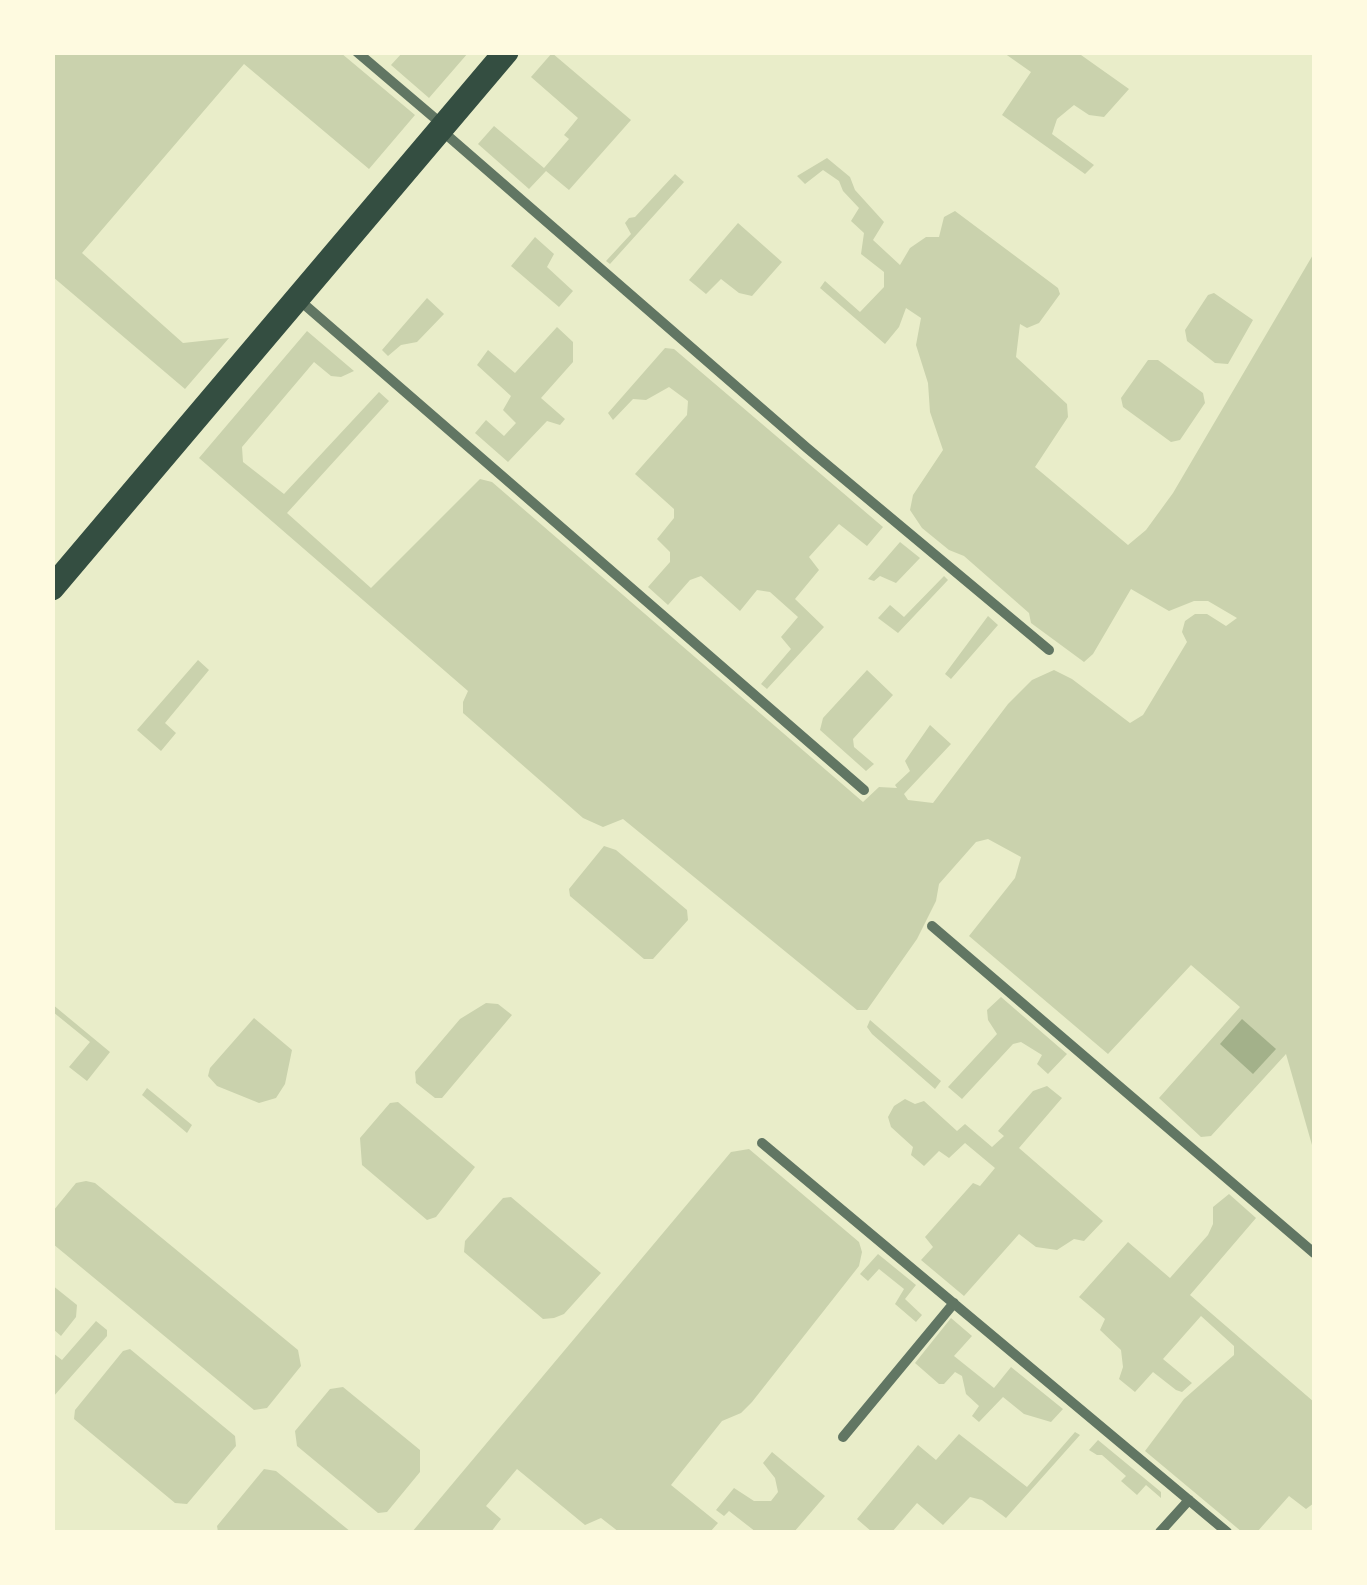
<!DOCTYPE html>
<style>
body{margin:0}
#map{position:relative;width:1367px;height:1585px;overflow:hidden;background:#e9edc9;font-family:Lato,sans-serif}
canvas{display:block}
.frame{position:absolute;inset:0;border:55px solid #fefae0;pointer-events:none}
</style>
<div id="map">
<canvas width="1367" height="1585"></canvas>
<div class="frame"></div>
</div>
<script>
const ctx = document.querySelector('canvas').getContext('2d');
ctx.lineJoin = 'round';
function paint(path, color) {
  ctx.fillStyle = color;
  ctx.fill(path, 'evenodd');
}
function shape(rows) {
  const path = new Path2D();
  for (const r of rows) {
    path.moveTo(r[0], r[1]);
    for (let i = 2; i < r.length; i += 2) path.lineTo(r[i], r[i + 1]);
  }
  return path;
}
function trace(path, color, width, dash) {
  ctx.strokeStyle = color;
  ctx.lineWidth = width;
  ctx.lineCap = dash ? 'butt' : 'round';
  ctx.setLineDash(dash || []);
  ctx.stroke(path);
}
const green = shape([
 [223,52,341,53,415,115,369,169,244,64,82,253,183,343,229,338,185,389,53,277,53,53],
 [402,53,402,52,468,53,429,98,391,65],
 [552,53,631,120,569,190,546,171,529,189,478,144,494,126,544,168,569,139,564,135,578,118,531,77],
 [1021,53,1082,53,1081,55,1129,89,1104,117,1089,115,1074,105,1057,119,1052,134,1094,165,1085,174,1002,115,1031,72,1004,53],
 [827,158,850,177,855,190,884,222,873,240,900,265,910,248,926,237,939,237,944,217,955,211,1058,288,1060,294,1039,323,1027,328,1020,324,1016,357,1067,404,1068,417,1035,467,1128,545,1146,530,1173,493,1314,253,1314,1152,1286,1054,1211,1136,1201,1137,1159,1098,1240,1007,1191,965,1108,1054,969,936,1015,878,1021,857,988,839,976,842,939,884,936,901,917,939,867,1010,857,1010,623,819,603,827,583,818,463,713,463,702,468,691,199,458,307,331,354,371,341,377,331,376,314,362,242,447,243,462,284,494,379,392,389,401,287,513,371,588,480,479,492,482,863,802,879,787,897,788,895,785,910,771,905,761,930,725,951,744,904,794,908,800,933,803,1008,704,1032,680,1054,670,1072,679,1130,723,1143,715,1187,642,1182,632,1185,621,1195,614,1207,614,1226,626,1237,618,1208,601,1194,601,1169,611,1131,589,1093,654,1084,662,1031,623,1029,613,964,556,949,550,922,528,910,510,913,495,943,450,930,412,928,383,916,345,921,318,906,308,899,327,885,344,820,288,825,281,860,312,884,287,884,272,861,254,864,233,851,221,859,208,843,191,839,181,823,170,805,184,797,176],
 [675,174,684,182,610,264,606,261,631,234,625,223,629,218,635,217],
 [738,223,782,262,752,296,739,293,721,279,706,294,689,280],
 [535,237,554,254,547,267,573,291,559,307,511,266],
 [1214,293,1253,320,1228,364,1215,363,1187,341,1185,330,1208,295],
 [427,298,444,314,417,342,401,345,388,356,382,350],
 [557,327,573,342,573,362,541,398,565,419,560,425,547,421,508,462,475,433,486,420,504,436,516,423,503,410,511,396,477,365,488,350,515,373],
 [665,348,674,349,883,527,867,546,839,524,809,557,819,570,795,599,824,627,767,689,761,684,791,649,781,637,798,617,770,592,757,590,740,611,701,576,690,580,668,605,648,587,670,562,670,552,657,539,674,518,674,509,635,474,687,415,688,401,669,387,646,400,633,399,613,420,608,413],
 [1148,360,1158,360,1203,393,1205,403,1180,440,1171,442,1123,407,1121,398],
 [900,542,920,558,896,583,880,576,874,581,868,579],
 [944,576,948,580,898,633,878,618,890,605,904,617],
 [988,616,998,625,951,679,945,674],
 [198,660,209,670,165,723,176,733,161,751,137,730],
 [867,670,893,695,853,739,854,747,874,764,866,771,820,730,823,718],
 [604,846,616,850,687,910,688,920,653,959,644,959,570,896,569,889],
 [1001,997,1067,1054,1048,1074,1037,1064,1042,1055,1021,1042,1013,1044,962,1099,948,1087,997,1034,988,1020,987,1010],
 [486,1003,498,1004,512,1015,442,1098,435,1098,416,1083,415,1072,460,1019],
 [52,1004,110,1052,87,1081,69,1067,90,1042,53,1012],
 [254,1018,292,1050,285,1084,276,1098,259,1103,217,1086,208,1076,210,1068],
 [870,1020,941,1081,935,1089,872,1034,867,1027],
 [1047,1086,1062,1098,1019,1148,1103,1221,1084,1241,1074,1239,1057,1250,1036,1247,1019,1234,964,1296,921,1260,933,1247,925,1237,973,1183,980,1186,995,1168,965,1143,949,1158,939,1151,924,1166,911,1155,913,1147,891,1127,888,1117,894,1106,905,1099,915,1104,924,1101,957,1131,965,1124,992,1147,1004,1136,998,1131,1033,1091],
 [147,1088,192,1125,187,1133,142,1095],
 [398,1102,475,1167,436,1217,427,1220,362,1165,360,1138,390,1103],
 [749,1149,859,1242,862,1252,859,1266,752,1402,741,1413,722,1421,671,1485,718,1523,710,1532,619,1532,601,1518,585,1525,517,1469,486,1506,501,1519,491,1532,412,1532,731,1152],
 [86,1181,95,1183,298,1350,301,1366,267,1408,254,1410,53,1244,53,1211,76,1183],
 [1229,1194,1256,1218,1190,1295,1314,1402,1314,1503,1306,1509,1289,1496,1257,1532,1242,1532,1145,1451,1184,1399,1234,1355,1234,1346,1201,1316,1163,1359,1192,1383,1182,1392,1176,1390,1153,1372,1135,1392,1119,1379,1123,1367,1121,1350,1100,1330,1105,1319,1079,1297,1128,1242,1170,1278,1208,1235,1213,1224,1213,1207],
 [511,1197,601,1273,564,1314,554,1318,543,1319,464,1252,465,1241,503,1198],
 [878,1254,916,1285,905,1299,922,1315,916,1322,895,1304,904,1289,879,1269,868,1281,860,1274],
 [52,1285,77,1305,76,1317,61,1336,53,1329],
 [951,1318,972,1336,954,1356,994,1388,1011,1367,1063,1409,1051,1422,1024,1414,1003,1397,979,1422,972,1416,979,1406,966,1394,962,1376,955,1372,944,1384,939,1384,915,1363],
 [96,1321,107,1330,107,1336,53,1397,53,1353,62,1360],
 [130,1349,235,1436,236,1446,187,1504,175,1503,74,1419,75,1410,123,1351],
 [343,1387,420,1450,420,1472,387,1512,378,1513,297,1446,295,1431,330,1389],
 [1075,1432,1080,1435,1006,1518,982,1500,970,1497,943,1525,917,1503,892,1532,872,1532,857,1519,918,1445,936,1460,959,1434,1027,1487],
 [1098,1440,1161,1492,1161,1498,1146,1485,1137,1495,1121,1481,1126,1476,1102,1455,1097,1455,1089,1450],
 [772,1452,825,1496,794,1532,756,1532,729,1511,724,1516,716,1510,734,1488,754,1501,771,1501,778,1492,775,1478,763,1463],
 [264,1469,276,1471,351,1532,218,1532,217,1526]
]);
const water = shape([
 [1242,1019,1276,1049,1253,1074,1220,1044]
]);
const minor = shape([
 [357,52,444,126],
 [441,130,807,448,1049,650],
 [298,299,864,790],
 [932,926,1314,1253],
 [762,1143,1227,1532],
 [843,1437,954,1303],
 [1160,1532,1189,1500]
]);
const primary = shape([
 [52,588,506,52]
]);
paint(green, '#cad2ad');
paint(water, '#a3b18a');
trace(minor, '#617663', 10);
trace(primary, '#344e41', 25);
</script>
